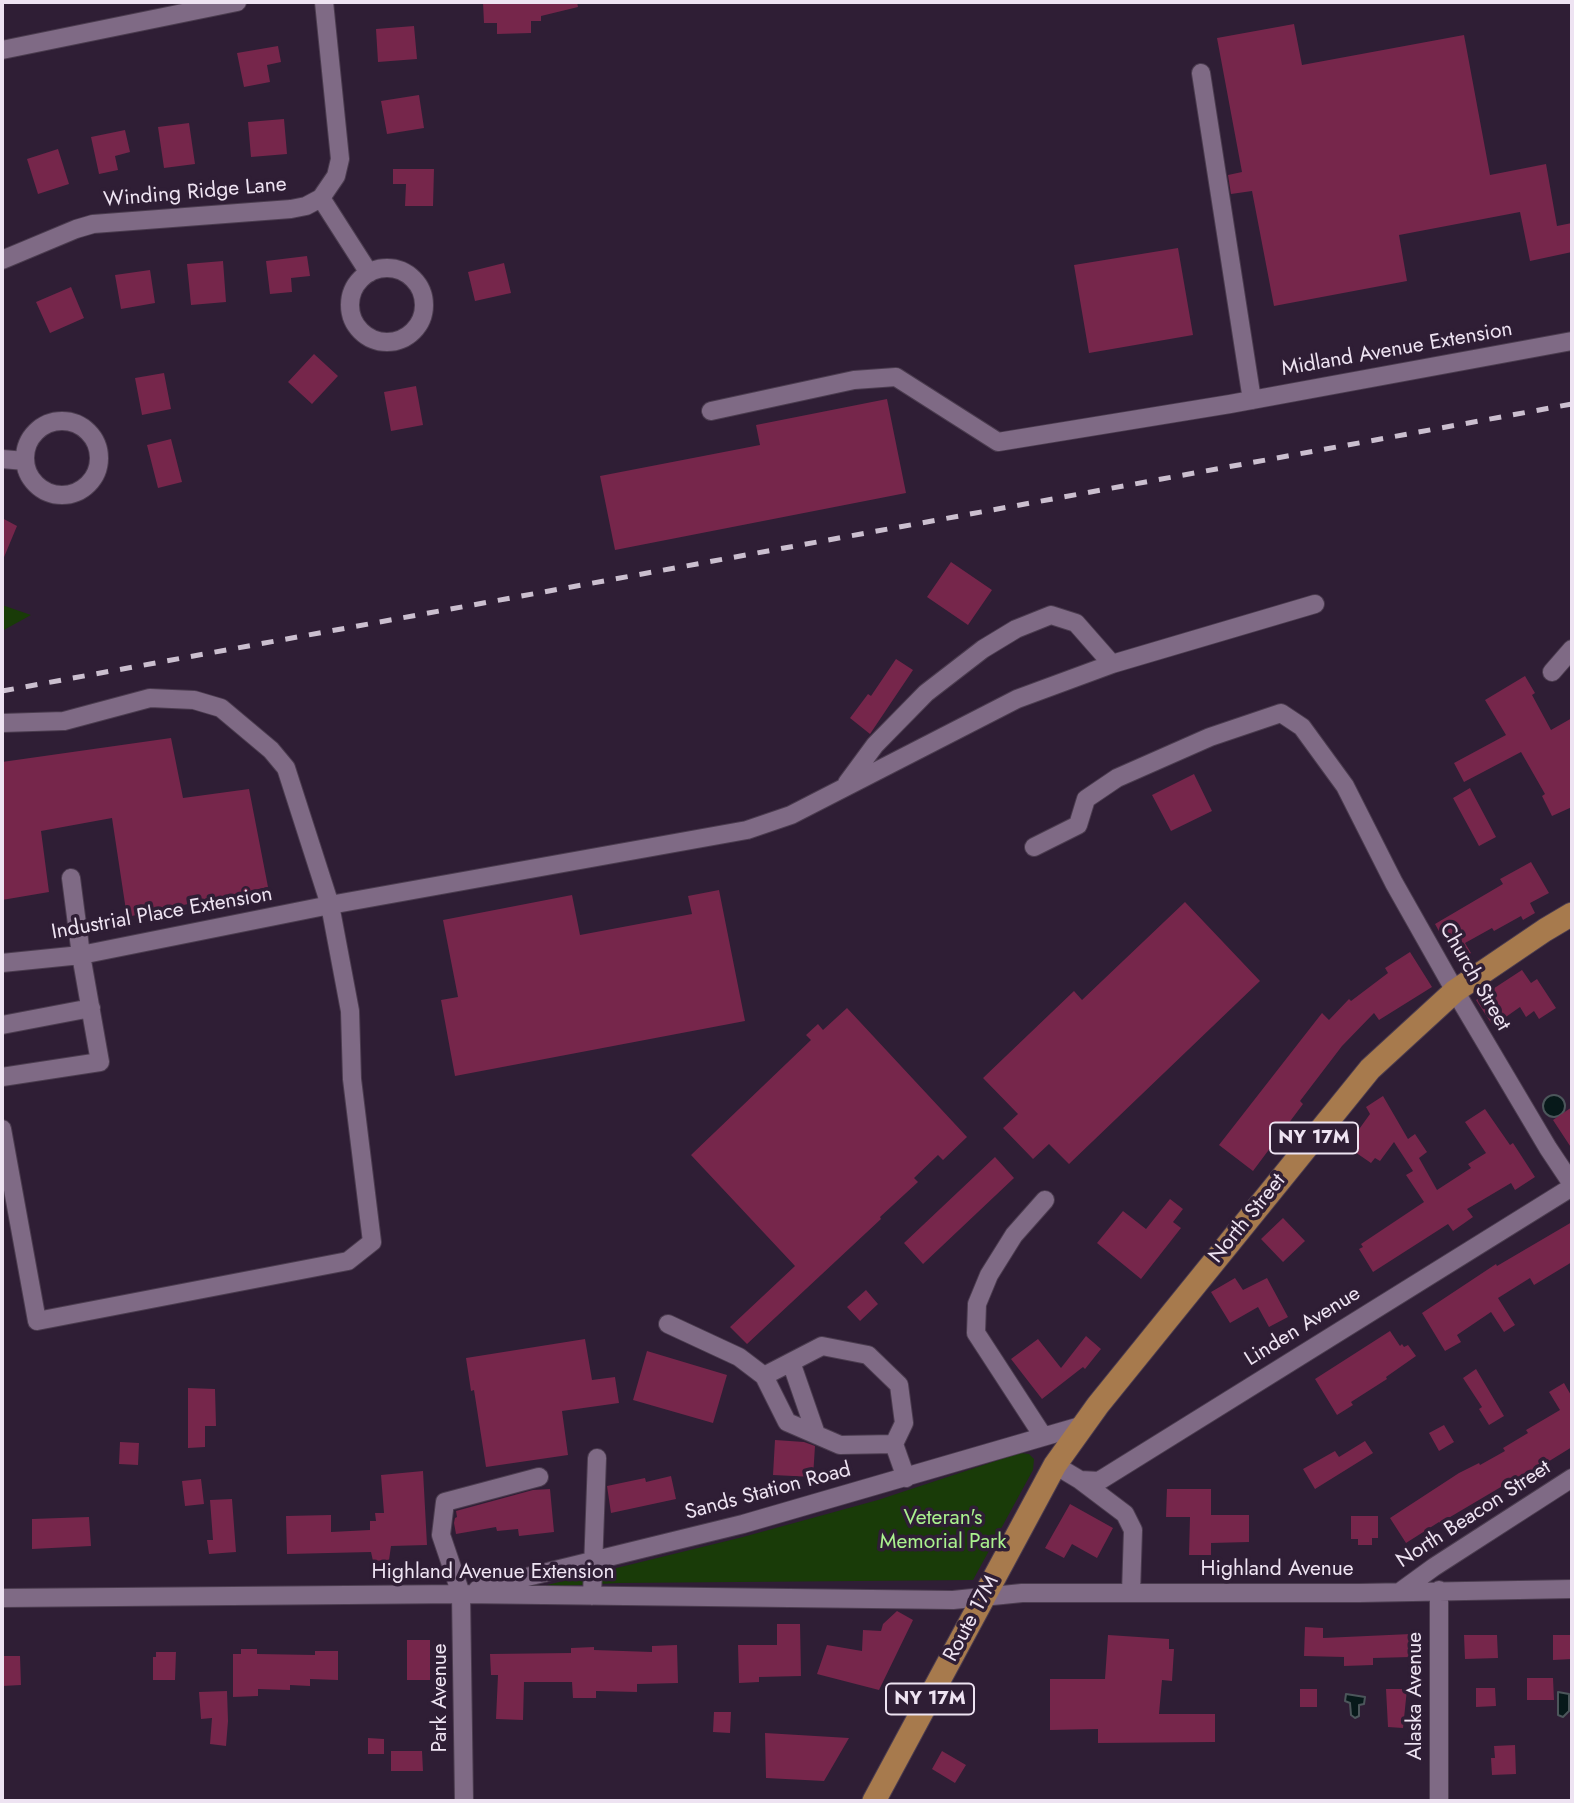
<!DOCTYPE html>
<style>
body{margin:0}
#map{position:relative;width:1574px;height:1803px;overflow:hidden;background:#2f1e35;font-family:Jost,sans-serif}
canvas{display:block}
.frame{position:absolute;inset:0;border:4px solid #eee3f2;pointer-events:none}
</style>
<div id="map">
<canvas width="1574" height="1803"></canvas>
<div class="frame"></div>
</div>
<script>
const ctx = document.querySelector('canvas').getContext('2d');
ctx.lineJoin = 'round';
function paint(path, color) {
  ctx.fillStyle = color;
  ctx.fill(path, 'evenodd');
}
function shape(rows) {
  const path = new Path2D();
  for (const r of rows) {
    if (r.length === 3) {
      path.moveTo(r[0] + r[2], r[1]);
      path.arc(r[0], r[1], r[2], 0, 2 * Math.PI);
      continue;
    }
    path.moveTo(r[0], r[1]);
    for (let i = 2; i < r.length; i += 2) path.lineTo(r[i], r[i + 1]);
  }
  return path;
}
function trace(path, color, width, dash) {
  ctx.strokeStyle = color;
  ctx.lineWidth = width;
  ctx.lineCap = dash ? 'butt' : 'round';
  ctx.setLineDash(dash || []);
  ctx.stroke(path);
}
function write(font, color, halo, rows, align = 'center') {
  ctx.font = font + ' Jost,sans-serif';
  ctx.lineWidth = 7;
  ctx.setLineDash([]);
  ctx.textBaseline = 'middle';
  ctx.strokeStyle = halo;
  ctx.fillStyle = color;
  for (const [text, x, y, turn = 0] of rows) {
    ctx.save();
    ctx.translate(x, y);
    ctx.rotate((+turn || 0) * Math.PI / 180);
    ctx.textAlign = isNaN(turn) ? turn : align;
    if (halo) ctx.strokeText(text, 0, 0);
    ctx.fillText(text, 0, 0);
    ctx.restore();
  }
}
const green = shape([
 [2,605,31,615,2,631],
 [1020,1453,1029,1454,1034,1459,1033,1470,973,1580,619,1583,539,1587,743,1537,878,1500]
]);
const water = shape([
 [1554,1106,11],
 [1558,1692,1569,1694,1569,1711,1563,1717,1558,1715,1558,1692],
 [1346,1694,1365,1697,1364,1704,1359,1705,1359,1716,1355,1718,1351,1715,1350,1703,1345,1701,1346,1694]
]);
const building = shape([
 [483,2,577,2,578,7,541,16,541,21,531,21,531,33,497,34,497,23,484,23],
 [1294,24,1302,65,1464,35,1490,175,1546,164,1557,226,1572,223,1572,252,1530,261,1520,212,1399,235,1407,281,1274,306,1252,191,1231,194,1228,175,1242,172,1217,38],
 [414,26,417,59,378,62,376,29],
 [278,46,281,62,267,65,270,82,244,87,237,53],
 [419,95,424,128,387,134,381,101],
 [284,119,287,154,251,157,248,122],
 [189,123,195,164,164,168,158,127],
 [125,130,130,152,115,156,118,170,99,174,91,137],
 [58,149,69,184,38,194,27,159],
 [393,169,434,169,433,206,405,206,406,184,393,184],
 [1178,248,1193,335,1089,353,1074,265],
 [307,256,310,276,291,278,292,292,270,294,266,261],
 [223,261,226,302,191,305,187,264],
 [504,263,511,293,475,301,468,272],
 [150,270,155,303,121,309,115,275],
 [71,287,84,318,50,333,36,302],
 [314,354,338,376,312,404,288,382],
 [164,373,171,409,142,415,135,378],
 [416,386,423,425,391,431,384,392],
 [887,399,906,493,615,550,600,476,760,445,756,425],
 [171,439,182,482,158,488,147,445],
 [2,518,17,526,2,562],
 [951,562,992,590,968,625,927,597],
 [896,659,913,670,870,734,850,718,868,694,871,696],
 [1525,676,1535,693,1532,695,1551,730,1572,718,1572,807,1552,816,1542,796,1545,794,1521,752,1464,782,1454,763,1506,735,1485,700],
 [171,738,183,798,249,789,268,887,127,917,112,818,41,831,49,892,2,900,2,762],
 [1194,774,1212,811,1171,831,1152,795],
 [1470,788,1496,837,1479,846,1453,798],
 [1531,862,1549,893,1530,903,1535,913,1523,920,1521,916,1494,931,1492,928,1465,943,1471,953,1456,962,1435,924,1503,884,1500,879],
 [719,890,745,1021,455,1076,441,1000,458,997,443,920,572,895,580,935,692,914,688,896],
 [1185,902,1260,981,1069,1164,1049,1144,1033,1159,1003,1128,1018,1114,983,1078,1074,991,1082,1000],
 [1410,952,1432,987,1379,1020,1374,1013,1342,1046,1300,1101,1303,1104,1253,1171,1219,1145,1322,1013,1329,1020,1349,999,1351,1001,1388,973,1385,968],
 [1522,970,1531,983,1537,979,1556,1008,1539,1019,1534,1011,1526,1017,1520,1007,1493,1026,1476,1000],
 [847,1008,967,1137,943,1160,938,1155,914,1178,918,1182,880,1217,881,1219,747,1344,730,1327,795,1266,691,1155,811,1040,806,1035,818,1024,823,1030],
 [1383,1096,1408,1139,1415,1134,1427,1152,1419,1158,1437,1190,1471,1168,1468,1164,1486,1153,1465,1122,1485,1109,1510,1145,1513,1143,1535,1177,1515,1190,1511,1183,1467,1209,1473,1217,1453,1231,1448,1224,1373,1272,1359,1249,1363,1247,1361,1244,1424,1202,1406,1175,1413,1171,1394,1142,1380,1161,1375,1158,1371,1163,1352,1150,1357,1143,1352,1139,1370,1114,1366,1107],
 [1572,1107,1572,1149,1553,1120],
 [995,1157,1014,1178,923,1264,904,1243],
 [1170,1199,1183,1209,1173,1222,1181,1228,1141,1279,1097,1243,1123,1211,1146,1229],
 [1283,1218,1305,1241,1283,1262,1261,1239],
 [1572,1222,1572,1262,1534,1285,1530,1278,1498,1298,1515,1325,1504,1332,1491,1312,1457,1335,1461,1342,1445,1351,1422,1313,1496,1264,1497,1266],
 [1235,1278,1243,1290,1267,1278,1288,1317,1269,1327,1258,1307,1230,1323,1211,1292],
 [866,1290,878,1304,860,1321,847,1307],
 [1390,1331,1400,1346,1402,1344,1404,1347,1408,1345,1416,1356,1386,1377,1387,1379,1351,1402,1353,1405,1337,1415,1315,1379],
 [1086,1336,1101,1349,1085,1369,1083,1367,1042,1399,1011,1359,1038,1339,1061,1368],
 [585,1339,592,1380,615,1377,619,1403,562,1411,568,1455,486,1467,474,1390,471,1391,466,1358],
 [647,1351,727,1375,713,1423,633,1400],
 [1476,1369,1504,1416,1489,1425,1479,1409,1482,1407,1463,1378],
 [1564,1383,1572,1397,1572,1447,1512,1484,1511,1481,1440,1523,1439,1522,1406,1543,1390,1518,1459,1473,1479,1463,1480,1465,1505,1451,1503,1448,1528,1433,1526,1430,1560,1410,1549,1392],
 [188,1388,215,1389,216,1426,205,1426,205,1447,188,1448],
 [1444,1425,1454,1442,1439,1451,1429,1433],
 [775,1440,804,1442,815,1446,813,1477,773,1475],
 [1365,1441,1373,1453,1315,1489,1303,1469,1335,1451,1339,1457],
 [120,1442,139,1443,138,1465,119,1464],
 [423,1471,427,1545,391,1546,389,1560,373,1561,371,1552,287,1554,286,1516,331,1515,331,1532,370,1530,370,1521,376,1521,375,1513,384,1513,381,1475],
 [671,1476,676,1499,611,1513,607,1486,645,1478,646,1482],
 [201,1479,204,1504,185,1506,182,1481],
 [550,1489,554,1532,519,1536,518,1529,497,1531,496,1527,456,1534,454,1523,455,1518,457,1517,456,1511,533,1490],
 [1167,1489,1211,1489,1211,1515,1249,1515,1249,1542,1211,1543,1211,1555,1189,1555,1190,1517,1166,1517],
 [232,1499,236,1552,209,1554,207,1540,213,1540,210,1500],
 [1070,1504,1113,1528,1097,1558,1072,1544,1064,1558,1045,1548],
 [1351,1516,1378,1516,1378,1538,1372,1538,1372,1545,1358,1545,1358,1539,1351,1539],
 [89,1517,91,1546,32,1549,32,1519],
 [897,1611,913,1620,879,1690,817,1674,827,1645,862,1651,863,1630,881,1631,883,1624],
 [777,1624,800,1624,801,1676,759,1677,759,1682,739,1683,738,1645,777,1645],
 [1305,1627,1323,1628,1323,1638,1411,1634,1411,1657,1373,1658,1373,1665,1344,1666,1344,1657,1304,1656],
 [1108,1635,1169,1639,1169,1649,1174,1649,1172,1681,1162,1680,1159,1714,1215,1714,1215,1742,1098,1743,1098,1729,1050,1730,1050,1679,1105,1679],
 [1464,1635,1497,1635,1498,1658,1465,1659],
 [1553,1635,1572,1635,1572,1659,1553,1660],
 [407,1640,430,1640,430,1680,407,1680],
 [677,1645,678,1683,637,1684,637,1692,596,1691,596,1698,573,1698,572,1682,524,1682,523,1720,496,1719,498,1675,491,1675,490,1654,571,1653,571,1648,594,1647,594,1650,652,1652,652,1646],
 [241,1649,257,1649,257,1654,315,1655,315,1651,338,1651,338,1680,310,1679,310,1686,290,1685,290,1690,258,1689,258,1696,233,1697,233,1654,241,1654],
 [156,1652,176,1652,175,1680,153,1680,153,1657,156,1657],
 [2,1656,20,1656,21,1685,2,1686],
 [1527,1678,1553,1678,1554,1700,1527,1700],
 [1476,1688,1495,1688,1496,1706,1476,1707],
 [1300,1689,1317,1689,1317,1707,1300,1707],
 [1386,1689,1407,1689,1403,1728,1388,1727],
 [227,1691,228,1721,226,1746,210,1744,212,1718,201,1719,199,1692],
 [714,1712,731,1712,730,1733,713,1732],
 [765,1733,849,1738,824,1781,766,1778],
 [368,1738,384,1739,384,1754,368,1754],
 [1515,1745,1516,1774,1492,1775,1491,1758,1495,1758,1494,1746],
 [391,1751,422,1751,423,1771,391,1771],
 [942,1751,966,1765,955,1783,932,1769]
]);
const minor = shape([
 [2,50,237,2],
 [1201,73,1252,400],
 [321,198,369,273],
 [2,260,76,229,93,224,291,209,306,206,321,198,336,176,340,159,324,2],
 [387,305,37],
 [711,411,854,380,896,377,998,442,1230,404,1572,341],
 [62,458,37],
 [2,459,25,461],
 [1552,672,1572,649],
 [2,723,64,721,150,698,194,700,221,708,271,750,286,768,330,905,350,1011,352,1079,372,1242,348,1261,37,1321,2,1129],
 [847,783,875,745,926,693,983,649,1016,629,1051,615,1076,623,1112,664],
 [1034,847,1078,825,1086,799,1117,778,1210,737,1281,713,1302,727,1345,786,1394,883,1455,991,1548,1148,1572,1184],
 [2,963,81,955,330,905,747,830,791,815,1017,699,1112,664,1315,604],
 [2,1025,91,1008],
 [2,1077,100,1062,81,955,71,878],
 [668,1324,739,1357,764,1376,787,1422,840,1445,894,1444,906,1478],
 [791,1362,816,1434],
 [764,1376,822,1346,868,1355,899,1385,904,1423,894,1444],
 [1043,1436,976,1333,977,1304,989,1275,1014,1235,1045,1200],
 [1055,1465,1080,1480,1099,1481,1572,1187],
 [1080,1480,1125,1514,1133,1530,1131,1593],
 [478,1589,743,1524,1084,1425],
 [1401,1591,1434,1567,1572,1478],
 [592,1596,597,1458],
 [2,1598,461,1594,953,1600,1022,1593,1359,1593,1572,1589],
 [464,1801,461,1594,441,1535,445,1502,539,1477],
 [1439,1801,1439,1590]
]);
const major = shape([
 [874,1801,1055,1465,1098,1405,1370,1069,1455,991,1545,930,1572,914]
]);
const rail = shape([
 [2,691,1572,404]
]);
const shields = [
 [1314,1138,88],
 [930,1699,88]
];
const shieldNames = [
 ["NY 17M",1314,1138],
 ["NY 17M",930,1699]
];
const streetNames = [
 ["Winding Ridge Lane",195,193,-5],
 ["Midland Avenue Extension",1397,350,-10],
 ["Industrial Place Extension",162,914,-10],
 ["Church Street",1474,977,60],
 ["North Street",1248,1219,-51],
 ["Linden Avenue",1303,1327,-32],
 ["Sands Station Road",768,1492,-15],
 ["North Beacon Street",1474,1515,-33],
 ["Highland Avenue",1277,1570],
 ["Highland Avenue Extension",493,1573],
 ["Route 17M",972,1619,-62],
 ["Alaska Avenue",1416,1696,-90],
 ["Park Avenue",441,1698,-90]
];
const parkNames = [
 ["Veteran's",943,1519],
 ["Memorial Park",943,1543]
];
paint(green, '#193b08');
paint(water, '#07191a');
trace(water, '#4c565b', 2);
paint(building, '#76264b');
trace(minor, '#4b3c4f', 20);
trace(major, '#4b3c4f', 25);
trace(minor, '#7f6a85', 18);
trace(major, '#a77a4d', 23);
trace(rail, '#cbbfcf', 5, [12, 12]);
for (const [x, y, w] of shields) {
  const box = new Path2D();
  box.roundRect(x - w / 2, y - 15.5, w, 31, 5);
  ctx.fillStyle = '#2f1e35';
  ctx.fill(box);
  trace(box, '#eee3f2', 2);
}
write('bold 19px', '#eee3f2', null, shieldNames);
write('21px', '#eee3f2', '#2f1e35', streetNames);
write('21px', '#aaf18e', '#2f1e35', parkNames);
</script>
